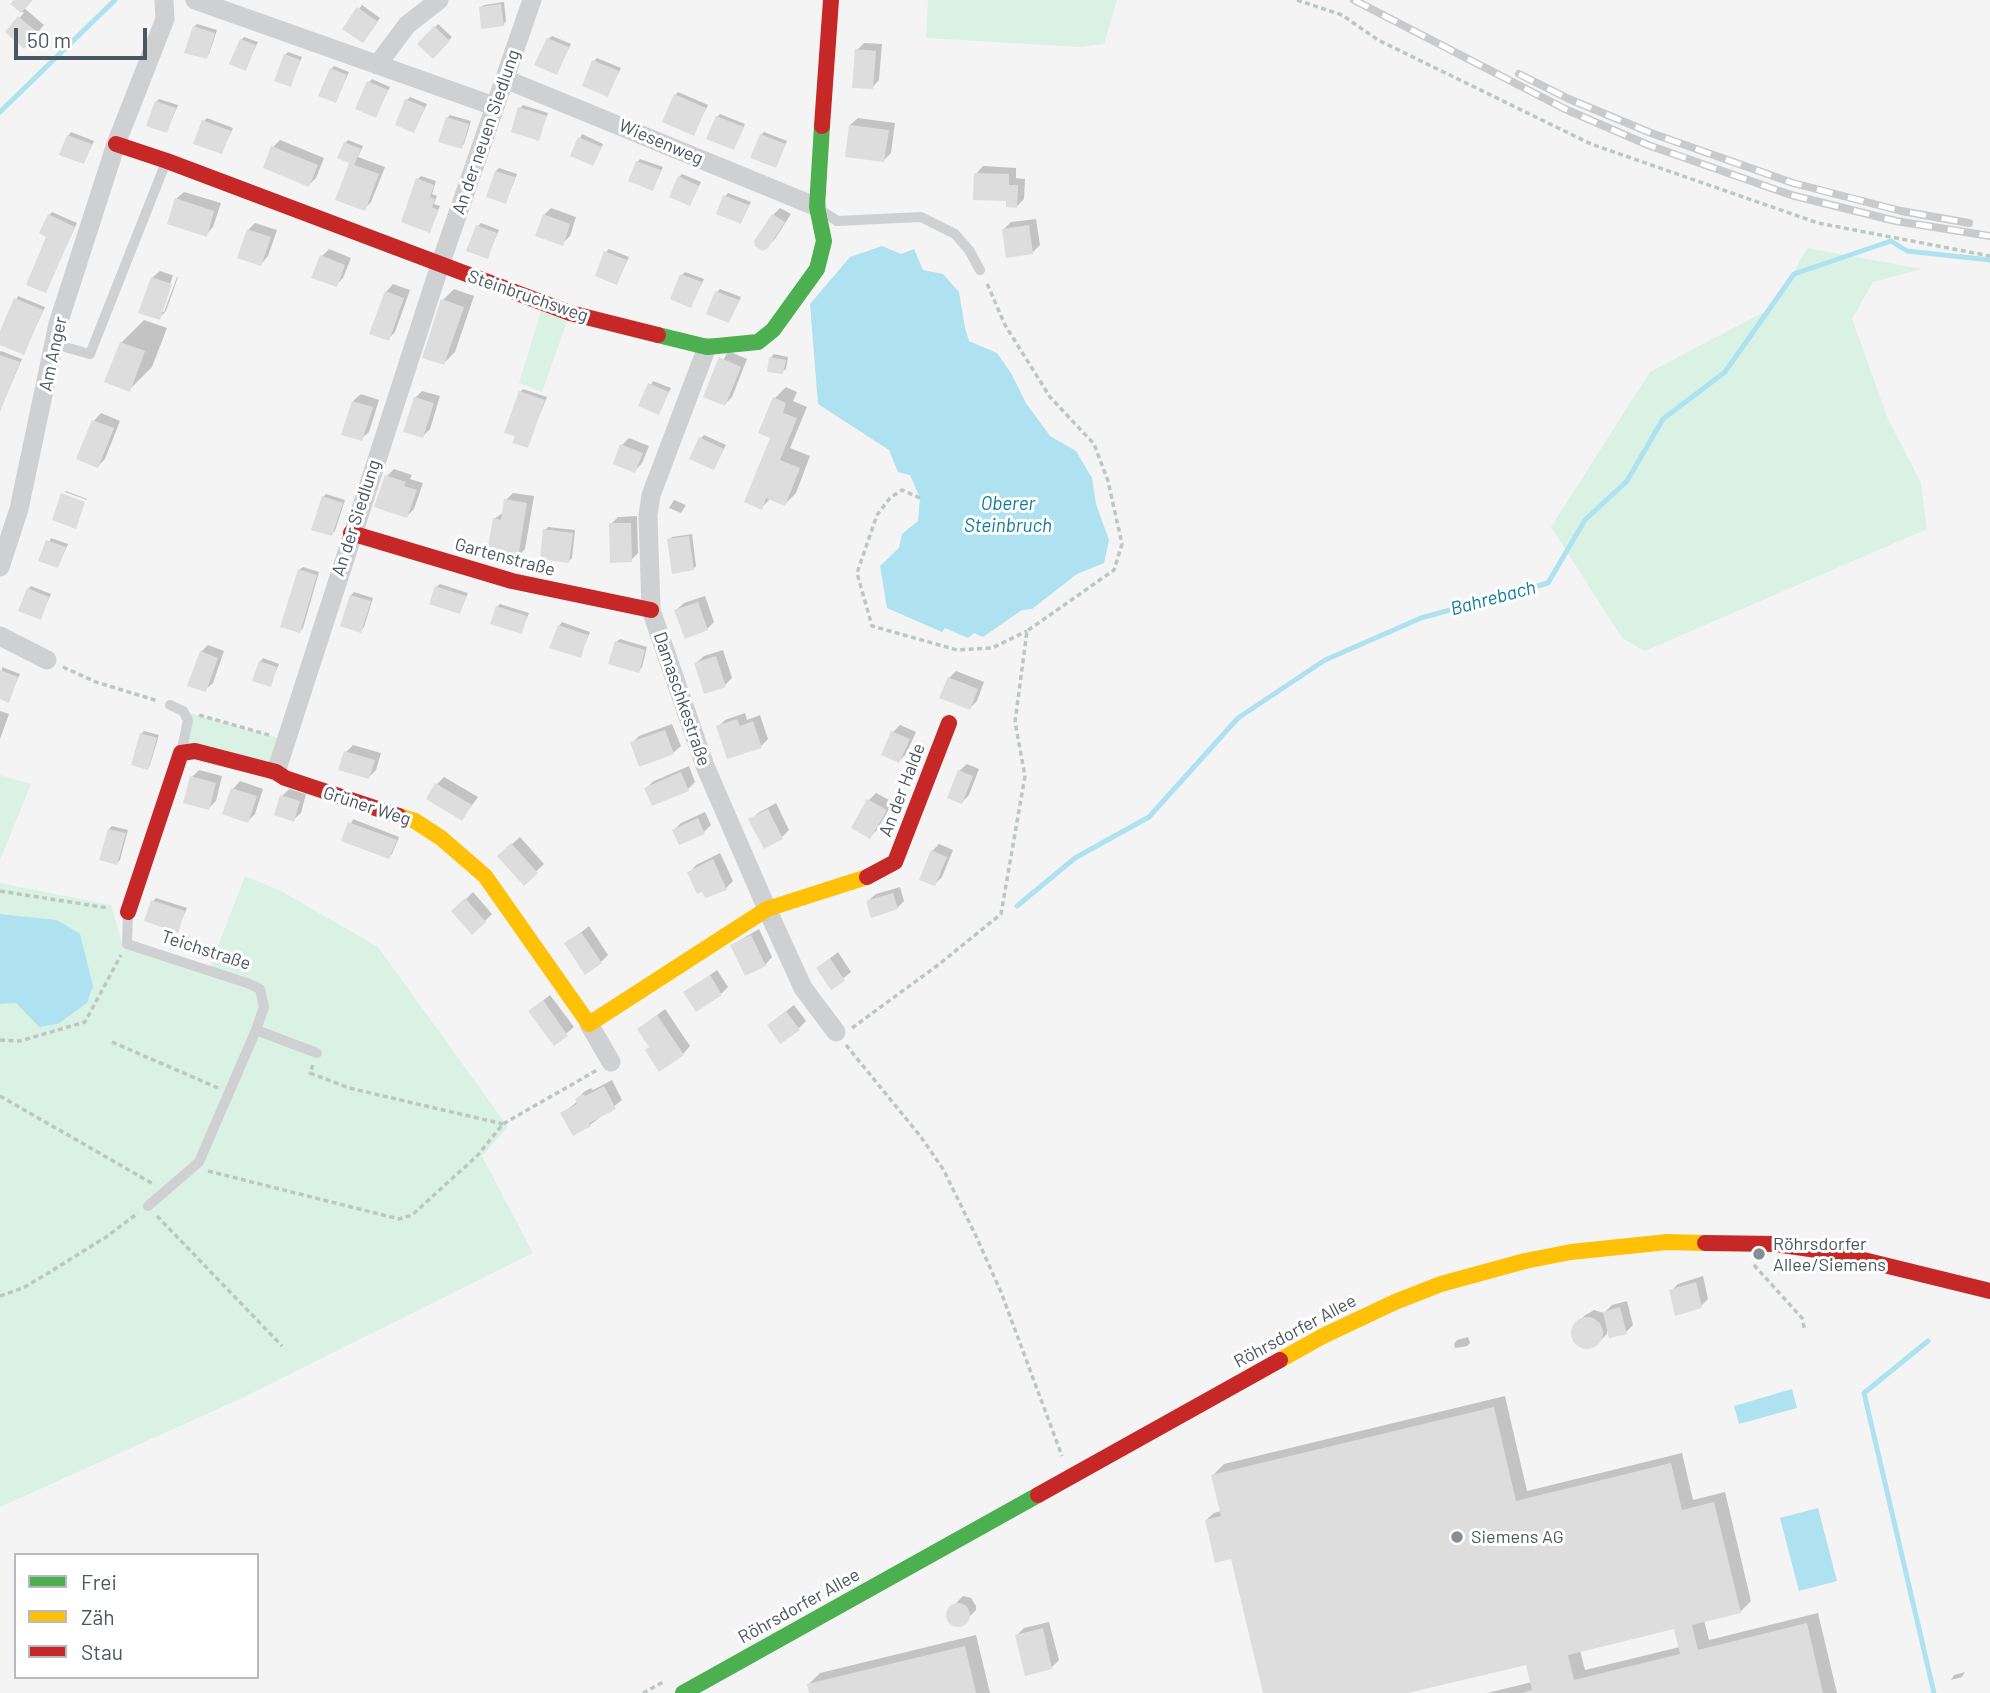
<!DOCTYPE html>
<meta charset="utf-8">
<style>
body{margin:0}
#map{position:relative;width:1990px;height:1693px;overflow:hidden;background:#f4f4f4;font-family:Barlow,sans-serif}
canvas{display:block}
.legend{position:absolute;left:14px;top:1553px;width:245px;height:126px;box-sizing:border-box;background:#fff;border:2px solid #b7bbc0;margin:0;padding:9px 12px;list-style:none;font-size:21px;color:#4a5661}
.legend li{display:flex;align-items:center;gap:14px;height:35px}
.legend b{width:35px;border:2px solid #b7bbc0}
.scale{position:absolute;left:14px;top:28px;width:133px;height:32px;box-sizing:border-box;border:4px solid #4a5661;border-top:0;padding-left:9px;font-size:21px;line-height:24px;white-space:nowrap;color:#4a5661;-webkit-text-stroke:5px #fff;paint-order:stroke}
</style>
<div id="map">
<canvas width="1990" height="1693"></canvas>
<ul class="legend">
<li><b style="height:9px;background:#4caf50"></b>Frei</li>
<li><b style="height:9px;background:#ffc107"></b>Zäh</li>
<li><b style="height:9px;background:#c62828"></b>Stau</li>
</ul>
<div class="scale">50 m</div>
</div>
<script>
const ctx = document.querySelector('canvas').getContext('2d');
ctx.lineJoin = 'round';
function paint(path, color) {
  ctx.fillStyle = color;
  ctx.fill(path, 'evenodd');
}
function shape(rows) {
  const path = new Path2D();
  for (const r of rows) {
    if (r.length === 3) {
      path.moveTo(r[0] + r[2], r[1]);
      path.arc(r[0], r[1], r[2], 0, 2 * Math.PI);
      continue;
    }
    path.moveTo(r[0], r[1]);
    for (let i = 2; i < r.length; i += 2) path.lineTo(r[i], r[i + 1]);
  }
  return path;
}
function trace(path, color, width, dash) {
  ctx.strokeStyle = color;
  ctx.lineWidth = width;
  ctx.lineCap = dash ? 'butt' : 'round';
  ctx.setLineDash(dash || []);
  ctx.stroke(path);
}
function write(font, color, halo, rows, align = 'center') {
  ctx.font = font + ' Barlow,sans-serif';
  ctx.lineWidth = 6;
  ctx.setLineDash([]);
  ctx.textBaseline = 'middle';
  ctx.strokeStyle = halo;
  ctx.fillStyle = color;
  for (const [text, x, y, turn = 0] of rows) {
    ctx.save();
    ctx.translate(x, y);
    ctx.rotate((+turn || 0) * Math.PI / 180);
    ctx.textAlign = isNaN(turn) ? turn : align;
    if (halo) ctx.strokeText(text, 0, 0);
    ctx.fillText(text, 0, 0);
    ctx.restore();
  }
}
const green = shape([
 [928,0,1117,0,1104,44,1079,47,926,38],
 [1807,248,1922,269,1873,282,1852,319,1888,419,1921,483,1927,529,1645,651,1622,638,1551,527,1650,372,1775,306],
 [541,311,568,319,542,392,519,383],
 [183,711,286,740,276,772,181,753,188,721],
 [0,775,31,784,0,860],
 [245,876,283,892,378,947,508,1127,482,1156,533,1253,240,1399,0,1507,0,1004,16,1003,39,1027,58,1024,87,1003,57,920,0,914,0,883,111,905,123,946,209,969]
]);
const water = shape([
 [882,246,901,254,914,249,923,270,943,274,959,292,965,328,969,341,997,353,1011,373,1026,403,1050,436,1076,451,1092,478,1096,504,1109,540,1104,563,1077,574,1032,609,1022,610,983,637,974,633,968,638,945,628,942,632,887,608,880,566,899,548,902,534,918,521,920,498,910,475,898,472,889,450,818,404,810,304,850,257],
 [0,914,57,920,80,934,93,986,87,1003,58,1024,39,1027,16,1003,0,1004],
 [1792,1389,1797,1408,1739,1424,1734,1406],
 [1818,1508,1837,1581,1799,1591,1780,1518]
]);
const shadow = shape([
 [16,0,31,0,24,8,44,25,31,40,19,18,24,13,13,4],
 [504,2,506,21,503,25,480,8,484,5],
 [362,5,380,18,365,38,345,28],
 [197,24,217,30,209,54,206,57,194,27],
 [438,24,452,37,433,57,420,44],
 [552,36,571,44,556,73,548,39],
 [244,37,258,42,245,69,241,40],
 [864,43,882,44,879,80,872,88,857,50],
 [288,52,302,57,290,85,285,55],
 [597,58,621,68,607,95,594,61],
 [334,66,349,72,336,101,331,69],
 [372,79,390,87,375,116,369,82],
 [678,92,708,105,693,134,675,95],
 [410,97,427,104,414,131,407,100],
 [159,99,178,105,167,131,156,102],
 [523,105,548,113,538,139,520,108],
 [720,114,745,124,734,148,717,117],
 [450,115,471,121,464,144,461,147,447,118],
 [207,118,233,128,222,152,204,121],
 [858,118,895,123,891,153,884,160,850,125],
 [71,132,94,141,84,162,68,136],
 [764,132,787,141,775,166,761,135],
 [582,134,603,144,593,164,572,155],
 [280,140,324,158,316,178,309,185,273,147],
 [348,140,363,146,358,157,385,167,371,202,364,209,345,143],
 [640,159,663,167,653,189,637,162],
 [983,166,1016,168,1016,178,1025,179,1024,199,1017,206,1008,200,976,174],
 [499,168,517,174,506,202,496,171],
 [682,174,701,182,690,204,679,177],
 [421,176,436,181,432,194,437,196,434,204,440,206,430,231,418,179],
 [184,192,221,203,213,227,206,235,176,199],
 [728,193,751,202,741,222,725,196],
 [551,208,576,217,570,236,562,244,544,215],
 [780,208,791,214,775,239,767,247,773,215],
 [52,212,77,223,45,291,49,215],
 [1036,219,1040,245,1032,253,1004,229,1011,222],
 [255,223,277,230,268,256,261,264,248,230],
 [481,223,499,230,487,257,478,226],
 [329,249,351,258,343,278,336,285,322,256],
 [609,249,629,257,617,283,606,252],
 [160,271,178,277,166,311,159,318,152,278],
 [173,275,177,277,164,312,161,312],
 [685,272,704,279,691,306,682,275],
 [393,284,410,290,395,332,388,339,386,292],
 [454,289,474,296,455,352,444,363,443,300],
 [720,289,741,297,729,321,717,292],
 [18,296,45,307,24,352,0,343,0,335],
 [144,320,167,328,152,367,129,390,121,343],
 [1,351,22,359,0,410,0,352],
 [728,351,747,359,732,397,725,404,705,396],
 [774,354,788,357,786,369,782,372,771,357],
 [653,381,671,388,659,413,641,405],
 [786,387,797,392,793,401,807,407,790,448,810,456,796,493,785,504,771,498,761,508,772,437,775,398],
 [523,389,547,397,527,446,520,392],
 [422,391,440,396,430,429,423,436,415,398],
 [361,394,379,400,369,432,361,439,353,401],
 [101,413,120,421,105,459,98,466,78,458,94,421],
 [704,435,726,445,714,468,701,438],
 [629,438,649,446,642,463,635,471,615,463,622,445],
 [394,469,412,475,410,479,423,483,414,509,407,516,387,476],
 [66,491,87,499,87,500,65,492],
 [513,493,534,496,525,549,518,556,494,519,504,512,506,500],
 [326,494,345,500,335,531,332,534,323,497],
 [674,500,686,505,681,513,669,508],
 [637,516,638,553,631,560,611,524,618,517],
 [548,527,575,530,572,558,569,561,545,530],
 [692,534,696,566,693,569,669,540,672,537],
 [51,538,68,544,58,566,41,560],
 [303,567,319,572,303,628,300,631,299,570],
 [440,584,468,593,460,612,436,587],
 [31,586,51,594,40,618,28,589],
 [354,592,373,598,364,627,361,631,351,595],
 [705,596,714,622,707,629,676,610,684,603],
 [500,604,529,613,521,632,497,607],
 [562,622,590,632,580,656,559,626],
 [620,639,647,647,642,667,639,671,616,642],
 [208,645,224,651,213,683,205,690,201,652],
 [723,650,732,678,725,685,696,663,704,656],
 [263,658,279,664,270,685,260,662],
 [2,667,20,674,8,700,0,697],
 [956,671,984,682,977,701,970,708,949,678],
 [0,711,9,714,0,739],
 [745,713,747,720,760,715,768,739,761,746,718,727,725,720],
 [672,724,681,746,673,753,632,743,639,736],
 [900,725,916,732,906,754,899,761,893,732],
 [144,731,159,735,150,765,147,769,141,734],
 [353,745,381,753,376,770,369,777,346,752],
 [967,764,979,769,969,795,962,802,959,771],
 [689,766,695,782,688,789,646,788,654,781],
 [199,770,222,776,216,801,209,808,192,777],
 [444,777,478,797,462,819,437,784],
 [240,781,263,789,255,814,248,821,233,789],
 [289,789,306,794,301,813,293,820,282,796],
 [876,793,893,802,877,830,870,837,869,800],
 [776,803,789,830,782,837,750,820,758,813],
 [705,812,711,825,704,832,674,830,681,823],
 [353,819,399,837,392,854,389,857,343,840],
 [112,826,128,830,120,860,117,863,109,829],
 [520,837,544,864,524,883,499,856],
 [939,844,953,850,942,877,935,884,932,851],
 [720,853,733,881,726,888,708,896,689,873,696,865],
 [900,887,904,901,897,908,868,901,876,894],
 [473,892,492,914,485,921,461,904],
 [156,898,187,908,177,931,153,901],
 [589,926,608,955,601,962,566,944],
 [759,929,772,957,765,965,732,945],
 [838,952,851,972,831,988,818,968],
 [717,970,728,987,721,994,686,992],
 [550,995,574,1027,554,1044,530,1011],
 [794,1005,806,1021,799,1028,776,1019],
 [665,1009,690,1046,683,1054,651,1047,639,1029],
 [612,1080,622,1100,590,1125,563,1113,578,1101,577,1099,584,1092,591,1088,593,1090],
 [1703,1276,1708,1299,1701,1306,1671,1291,1678,1284],
 [1627,1301,1633,1325,1626,1332,1608,1327,1607,1334,1599,1342,1589,1348,1578,1345,1573,1335,1576,1324,1584,1316,1594,1310,1604,1313,1612,1305],
 [1468,1337,1470,1343,1467,1346,1455,1348,1454,1344,1457,1340],
 [1505,1396,1527,1491,1682,1453,1693,1500,1725,1492,1751,1601,1740,1612,1704,1620,1709,1640,1818,1613,1837,1693,1487,1693,1532,1682,1527,1663,1401,1693,1265,1693,1232,1557,1206,1520,1214,1513,1221,1511,1213,1475,1224,1464],
 [1675,1627,1680,1647,1585,1670,1580,1650],
 [963,1596,971,1598,976,1606,976,1610,961,1625,952,1623,947,1615,948,1611],
 [1049,1622,1059,1660,1052,1667,1017,1635,1024,1628],
 [976,1635,990,1693,811,1693,809,1684,820,1673],
 [1965,1672,1962,1677,1951,1680,1954,1675]
]);
const stream = shape([
 [0,112,115,0],
 [1017,906,1075,858,1149,817,1238,718,1325,660,1421,618,1548,583,1585,520,1627,481,1663,419,1725,372,1794,274,1891,241,1907,251,1990,260],
 [1928,1341,1864,1393,1934,1693]
]);
const building = shape([
 [14,0,33,0,21,13,10,4],
 [501,4,504,26,481,29,479,7],
 [357,7,378,22,363,43,342,29],
 [18,16,38,33,24,49,5,32],
 [193,26,215,33,207,59,184,53],
 [434,26,450,41,433,59,417,44],
 [547,38,569,47,557,75,534,65],
 [240,39,256,45,246,71,229,64],
 [855,49,876,51,873,89,852,88],
 [284,54,300,60,291,87,274,81],
 [592,60,619,71,608,97,582,86],
 [330,68,347,75,336,103,318,96],
 [367,81,388,90,376,118,355,109],
 [674,94,706,108,694,136,662,122],
 [405,99,425,107,414,133,395,125],
 [155,101,176,108,167,133,146,126],
 [518,107,547,116,539,141,511,132],
 [716,116,744,127,734,150,706,139],
 [446,117,469,124,462,149,438,142],
 [202,120,231,131,222,154,193,144],
 [849,125,889,130,884,162,845,157],
 [760,134,786,144,776,168,750,158],
 [67,135,92,144,84,164,59,155],
 [578,137,602,147,593,166,570,156],
 [344,142,361,149,354,165,379,174,365,211,335,200,349,163,337,158],
 [271,146,318,165,309,187,263,168],
 [636,161,661,170,653,191,628,181],
 [495,171,515,177,506,204,486,197],
 [974,173,1009,174,1009,185,1018,185,1017,208,1006,207,1006,201,973,200],
 [678,176,699,186,690,206,669,197],
 [416,178,434,185,430,197,435,199,432,207,438,210,430,233,401,222],
 [723,195,749,205,741,224,716,214],
 [175,198,214,211,207,237,167,224],
 [48,214,75,227,46,293,26,285,46,237,39,233],
 [543,214,570,224,563,246,535,236],
 [772,214,785,222,768,248,763,251,755,246,754,241],
 [476,225,497,233,488,259,466,251],
 [1029,225,1033,254,1006,258,1002,229],
 [247,229,271,237,261,266,237,258],
 [604,251,627,260,617,285,595,276],
 [320,255,345,265,337,287,311,278],
 [680,274,702,282,691,308,670,299],
 [151,277,172,284,160,320,138,313],
 [385,291,404,298,389,341,369,334],
 [715,291,739,300,729,323,706,314],
 [14,298,43,310,24,355,0,345,0,331],
 [441,299,464,307,444,365,422,358],
 [120,342,145,351,130,392,104,382],
 [0,355,20,362,0,412],
 [719,357,741,367,725,406,703,397],
 [769,357,786,360,783,374,767,372],
 [648,383,669,392,659,415,638,406],
 [519,391,545,400,528,448,512,443,515,436,504,433],
 [414,397,434,403,423,438,403,432],
 [773,397,786,403,783,413,797,418,780,460,800,468,785,506,766,498,762,510,744,502,770,438,758,433],
 [352,401,373,407,362,441,341,435],
 [92,420,114,428,98,468,76,459],
 [699,437,724,449,714,470,689,459],
 [620,444,643,453,635,473,613,464],
 [385,475,406,482,404,486,417,490,407,518,374,507],
 [61,493,85,502,76,529,52,520],
 [322,496,343,503,332,536,311,530],
 [504,499,527,503,518,558,487,553,493,518,501,520],
 [609,523,631,523,632,562,610,563],
 [543,529,573,533,569,563,540,559],
 [689,536,694,570,672,574,667,539],
 [46,540,66,547,58,568,38,561],
 [298,569,317,575,300,633,280,627],
 [435,586,466,596,460,614,429,604],
 [27,588,49,597,41,620,18,611],
 [350,595,371,601,361,633,340,626],
 [698,602,708,630,685,639,674,610],
 [496,606,527,616,522,634,490,624],
 [558,625,588,635,581,658,549,648],
 [615,641,645,650,639,673,608,664],
 [200,651,218,658,206,692,187,686],
 [716,656,726,687,704,694,694,663],
 [259,661,277,667,271,687,252,681],
 [0,670,18,677,9,703,0,699],
 [948,677,978,689,970,710,939,698],
 [737,719,740,726,753,721,762,748,727,759,716,726],
 [665,730,674,754,639,767,630,742],
 [891,731,910,739,899,763,881,755],
 [140,733,157,738,148,770,131,765],
 [344,751,375,760,369,779,338,770],
 [958,770,973,776,962,804,947,798],
 [681,772,689,791,652,806,644,788],
 [190,776,216,783,209,810,183,803],
 [435,783,472,805,462,821,426,799],
 [231,788,257,796,248,823,222,814],
 [280,795,300,801,294,822,274,815],
 [867,799,887,810,870,839,851,828],
 [768,809,783,839,764,849,748,819],
 [698,818,705,834,679,845,672,830],
 [348,822,397,840,389,859,341,841],
 [108,829,126,833,117,865,99,860],
 [511,843,538,873,524,886,497,856],
 [931,850,947,857,935,886,919,880],
 [713,859,727,890,705,898,702,892,697,894,687,872],
 [893,893,898,909,871,918,866,901],
 [465,898,486,922,472,935,451,911],
 [151,900,185,911,178,933,144,921],
 [581,932,602,963,585,975,564,943],
 [751,935,766,966,745,976,730,945],
 [830,958,845,981,831,990,816,968],
 [710,975,722,995,696,1012,683,992],
 [543,1000,568,1036,554,1046,528,1011],
 [786,1011,800,1030,780,1044,767,1025],
 [657,1015,684,1055,659,1072,645,1050,649,1047,637,1029],
 [604,1086,616,1109,589,1123,591,1126,573,1136,560,1113,577,1104,575,1099,584,1094,585,1096],
 [1696,1282,1702,1308,1675,1316,1669,1290],
 [1620,1307,1627,1334,1609,1338,1603,1312],
 [1587,1333,16],
 [1494,1407,1516,1501,1671,1463,1682,1510,1714,1502,1741,1613,1692,1625,1698,1650,1807,1623,1823,1693,1522,1693,1532,1690,1526,1665,1408,1693,1263,1693,1231,1559,1215,1563,1205,1520,1221,1516,1211,1475],
 [1674,1629,1680,1654,1574,1680,1568,1655],
 [958,1615,12],
 [1043,1628,1052,1669,1025,1676,1015,1635],
 [965,1646,976,1693,809,1693,807,1684]
]);
const path = shape([
 [1297,0,1342,15,1378,40,1591,144,1818,223,1990,256],
 [920,498,902,490,890,498,877,515,857,573,872,626,957,650,992,648,1027,631],
 [63,667,96,682,158,701],
 [199,715,269,735],
 [0,891,108,908],
 [852,1028,938,965,1001,914,1025,776,1015,722,1027,631,1114,570,1122,544,1108,481,1094,444,1050,397,1005,325,986,281],
 [0,1040,20,1041,85,1022,121,955],
 [112,1042,218,1088],
 [846,1045,921,1137,943,1169,975,1234,1001,1292,1062,1456],
 [313,1065,310,1073,349,1088,503,1124],
 [0,1096,155,1185],
 [208,1171,399,1219,412,1215,477,1156,503,1124,597,1070],
 [157,1216,282,1346],
 [1754,1265,1802,1318,1805,1331],
 [0,1296,23,1288,45,1275,106,1237,138,1213],
 [643,1693,665,1681]
]);
const lane = shape([
 [825,213,837,221,921,217,955,234,969,250,980,270],
 [54,344,90,354,166,162],
 [170,705,183,711,188,720,182,749],
 [128,912,127,944,247,983,260,989,264,1007,256,1030,199,1162,148,1206],
 [256,1030,317,1053]
]);
const street = shape([
 [195,0,494,106],
 [377,65,407,25,439,0],
 [505,79,817,207],
 [707,347,651,495,648,516,651,610,705,766,767,909,803,988,836,1032],
 [0,567,19,509,58,324,116,144,165,19,164,1],
 [0,636,47,660],
 [276,772,440,265,532,0],
 [589,1024,611,1062]
]);
const fast = shape([
 [658,335,707,347,758,342,773,330,817,269,824,241,817,207,822,126],
 [683,1693,1038,1495]
]);
const slow = shape([
 [399,816,415,821,441,838,485,876,589,1024,767,909,867,877],
 [1280,1360,1323,1336,1395,1302,1441,1284,1525,1261,1571,1252,1667,1242,1705,1243]
]);
const jam = shape([
 [822,126,831,0],
 [116,144,167,161,570,313,658,335],
 [351,533,512,581,651,610],
 [867,877,895,862,949,723],
 [128,912,181,753,195,751,276,772,285,778,399,816],
 [1705,1243,1775,1244,1831,1252,1990,1291],
 [1038,1495,1280,1360]
]);
const rail = shape([
 [1354,0,1565,109,1648,145,1791,195,1896,221,1990,236],
 [1519,74,1569,99,1651,133,1793,183,1901,211,1969,223]
]);
const markers = [
 [1759,1254,7,"#868d94"],
 [1457,1537,7,"#868d94"]
];
const streetNames = [
 ["An der neuen Siedlung",486,132,-71],
 ["Wiesenweg",661,142,23],
 ["Steinbruchsweg",528,296,19],
 ["Am Anger",53,354,-78],
 ["An der Siedlung",356,518,-72],
 ["Gartenstraße",505,557,15],
 ["Damaschkestraße",682,699,71],
 ["An der Halde",902,790,-69],
 ["Grüner Weg",367,806,18],
 ["Teichstraße",206,950,18],
 ["Röhrsdorfer Allee",1295,1331,-28],
 ["Röhrsdorfer Allee",799,1606,-29]
];
const poiNames = [
 ["Röhrsdorfer",1773,1244],
 ["Allee/Siemens",1773,1265],
 ["Siemens AG",1471,1537]
];
const waterNames = [
 ["Oberer",1008,504],
 ["Steinbruch",1008,526],
 ["Bahrebach",1493,598,-15]
];
paint(green, '#d9f2e3');
paint(water, '#aee2f0');
paint(shadow, '#0003');
trace(stream, '#aee2f0', 5);
paint(building, '#ddddde');
trace(path, '#bcc7c4', 3.5, [5, 3.5]);
trace(lane, '#ced0d2', 10);
trace(street, '#ced0d2', 19);
trace(fast, '#4caf50', 16);
trace(slow, '#ffc107', 16);
trace(jam, '#c62828', 16);
trace(rail, '#c9cacc', 8);
trace(rail, '#fff', 5, [16]);
for (const [x, y, r, color] of markers) {
  const dot = new Path2D();
  dot.arc(x, y, r, 0, 2 * Math.PI);
  ctx.fillStyle = color;
  ctx.fill(dot);
  trace(dot, '#fff', 2.5);
}
write('18px', '#4a5661', '#fff', streetNames);
write('18px', '#4a5661', '#fff', poiNames, 'left');
write('italic 19px', '#0c7c9b', '#fff', waterNames);
</script>
